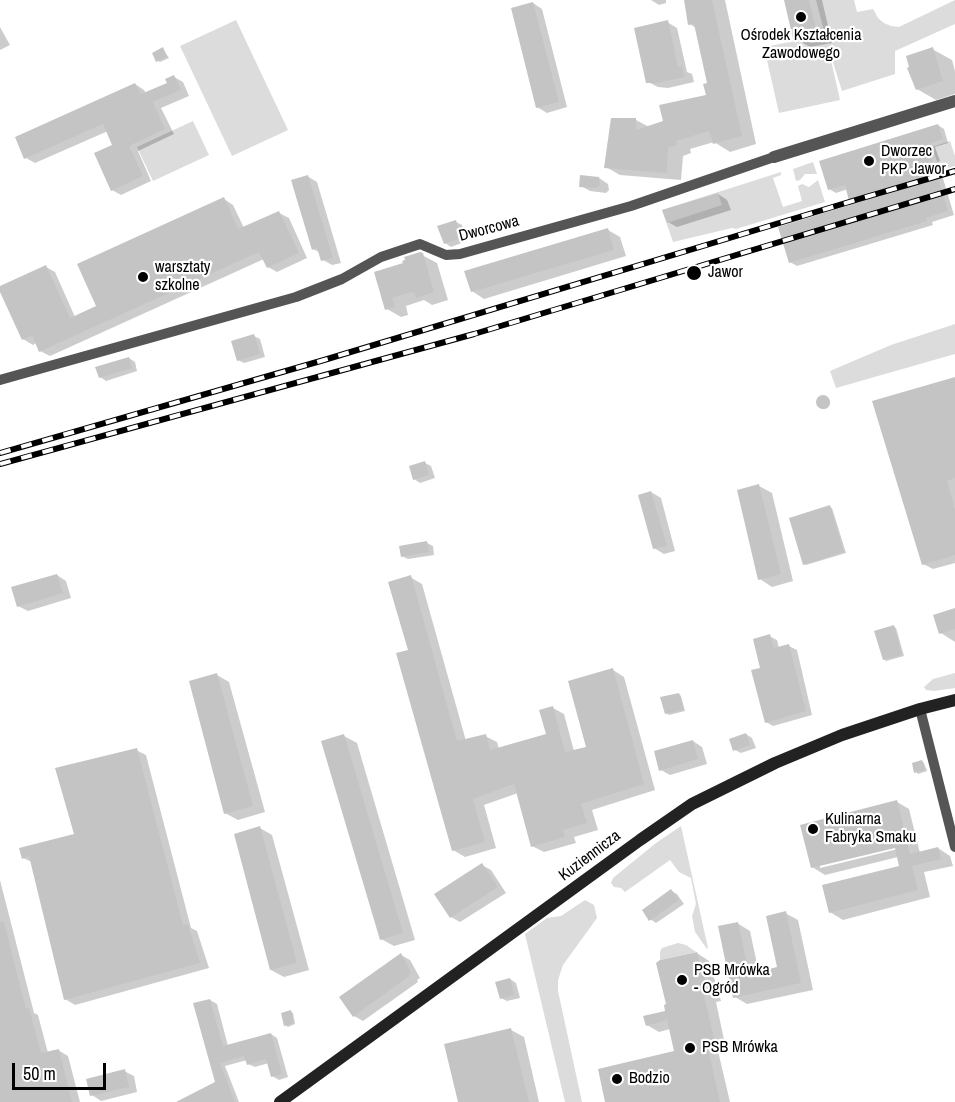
<!DOCTYPE html>
<meta charset="utf-8">
<style>
body{margin:0}
#map{position:relative;width:955px;height:1102px;overflow:hidden;background:#fff;font-family:"Archivo Narrow",sans-serif}
canvas{display:block}
.scale{position:absolute;left:12px;top:1063px;width:94px;height:27px;box-sizing:border-box;border:3px solid #000;border-top:0;padding-left:8px;font-size:18px;line-height:21px;white-space:nowrap;color:#000;-webkit-text-stroke:4px #fff;paint-order:stroke}
</style>
<div id="map">
<canvas width="955" height="1102"></canvas>
<div class="scale">50 m</div>
</div>
<script>
const ctx = document.querySelector('canvas').getContext('2d');
ctx.lineJoin = 'round';
function paint(path, color) {
  ctx.fillStyle = color;
  ctx.fill(path, 'evenodd');
}
function shape(rows) {
  const path = new Path2D();
  for (const r of rows) {
    if (r.length === 3) {
      path.moveTo(r[0] + r[2], r[1]);
      path.arc(r[0], r[1], r[2], 0, 2 * Math.PI);
      continue;
    }
    path.moveTo(r[0], r[1]);
    for (let i = 2; i < r.length; i += 2) path.lineTo(r[i], r[i + 1]);
  }
  return path;
}
function trace(path, color, width, dash) {
  ctx.strokeStyle = color;
  ctx.lineWidth = width;
  ctx.lineCap = dash ? 'butt' : 'round';
  ctx.setLineDash(dash || []);
  ctx.stroke(path);
}
function write(font, color, halo, rows, align = 'center') {
  ctx.font = font + ' "Archivo Narrow",sans-serif';
  ctx.lineWidth = 4.5;
  ctx.setLineDash([]);
  ctx.textBaseline = 'middle';
  ctx.strokeStyle = halo;
  ctx.fillStyle = color;
  for (const [text, x, y, turn = 0] of rows) {
    ctx.save();
    ctx.translate(x, y);
    ctx.rotate((+turn || 0) * Math.PI / 180);
    ctx.textAlign = isNaN(turn) ? turn : align;
    if (halo) ctx.strokeText(text, 0, 0);
    ctx.fillText(text, 0, 0);
    ctx.restore();
  }
}
const green = shape([
 [816,0,854,0,857,12,873,9,878,18,884,23,891,26,899,27,955,0,955,24,895,51,895,74,842,91,828,47,840,100,779,113,764,47,825,35],
 [236,20,288,130,232,156,180,46],
 [193,121,209,155,153,181,137,147],
 [950,141,955,156,955,166,940,170,932,147],
 [813,162,817,174,805,174,800,180,796,181,793,169],
 [781,172,781,175,773,178,783,207,802,201,798,186,802,184,809,187,818,180,825,202,736,229,732,228,673,242,662,210],
 [955,324,955,354,836,388,830,371,891,345],
 [955,673,955,688,934,691,926,690,924,687,933,679],
 [681,826,708,948,707,949,695,932,692,916,696,904,691,878,679,872,670,860,625,892,621,888,614,887,611,883,613,878,656,843],
 [585,900,594,905,597,918,563,965,558,980,558,991,582,1102,565,1102,525,934,547,918,561,916],
 [678,943,686,945,696,952,660,960,660,952,662,948]
]);
const shadow = shape([
 [651,0,666,0,666,3,659,5],
 [690,0,725,0,756,144,730,152,714,142,690,149,691,153,683,156,681,180,620,175,606,167,636,120,649,127,665,122,708,96,708,84,696,28,690,24],
 [785,0,822,0,832,43,810,47,794,38],
 [533,3,542,9,567,107,547,113,537,107],
 [667,22,677,28,687,72,692,74,694,82,668,88,658,87,648,82],
 [0,27,10,45,0,50],
 [163,49,169,58,160,62,158,61],
 [932,49,952,60,955,71,955,94,936,100,917,89,910,68],
 [174,77,183,82,189,96,161,108,174,134,138,151,151,181,121,195,112,190,114,146,108,131,35,163,26,158,135,84,144,90,146,93,169,84],
 [938,125,944,129,948,143,935,147,940,161,938,162,954,215,932,222,933,225,797,266,790,262,851,206,848,189,836,193,829,189],
 [307,176,317,182,341,263,332,265,323,260,321,253,313,249],
 [599,178,608,184,609,190,606,193,590,191,581,186],
 [718,194,727,200,731,210,677,227,668,222],
 [224,199,233,205,244,228,279,213,289,218,307,258,277,272,268,267,264,259,50,356,40,351,36,343,33,345,23,339,46,267,55,272,75,317,98,307],
 [456,222,462,225,467,241,451,247,445,243],
 [608,230,620,237,626,256,484,299,472,291],
 [420,254,437,263,448,300,432,305,424,300,406,306,408,315,401,317,387,309,405,264],
 [254,336,260,339,265,357,244,363,238,360],
 [129,358,135,362,137,371,106,381,100,377],
 [955,379,955,563,933,569,923,564],
 [824,403,6],
 [425,463,431,466,435,478,420,483,414,479],
 [759,486,772,493,793,581,772,587,760,579],
 [651,492,661,498,675,551,664,554,654,548],
 [830,507,832,508,846,553,806,565,804,564],
 [427,543,433,546,434,555,408,559,402,556],
 [57,575,66,581,71,598,28,611,18,606],
 [410,577,422,584,466,741,485,736,497,742,499,749,547,735,553,708,564,714,574,751,588,748,613,670,624,677,655,790,592,810,598,830,574,837,576,843,544,852,532,846,518,793,484,805,496,848,465,857,453,850,410,651],
 [955,610,955,642,941,633],
 [894,627,896,628,904,656,886,661,884,659],
 [769,636,777,640,779,648,789,646,797,650,812,715,773,726,766,722,762,669],
 [217,675,229,682,265,812,238,820,225,813],
 [679,694,681,696,685,711,669,715,666,713],
 [746,734,752,738,756,748,741,753,735,750],
 [344,736,357,743,415,940,394,946,381,939],
 [693,741,702,747,707,764,670,775,661,770],
 [136,750,146,755,191,928,197,931,209,968,75,1005,65,999,32,862,23,858,76,835],
 [922,761,924,763,927,771,918,774,916,772],
 [897,802,909,809,920,853,938,848,950,856,953,866,924,872,930,897,843,920,830,912,901,867,898,857,825,875,812,867],
 [902,845,902,848,820,868,820,865],
 [260,828,272,835,309,970,284,977,271,970],
 [482,865,491,870,506,893,460,922,451,917],
 [0,880,34,1013,38,1015,48,1053,58,1050,68,1056,80,1102,0,1102],
 [671,891,677,894,684,904,656,923,650,919],
 [785,913,798,920,813,990,747,1004,735,997,737,923,750,931,759,973,779,968],
 [697,953,709,961,721,1001,716,1002,726,1049,718,1051,730,1102,607,1102,676,1052,670,1029,659,1032,647,1025,667,1012],
 [401,955,410,960,420,978,417,980,418,982,363,1021,354,1016],
 [510,979,516,983,520,998,507,1001,501,998],
 [210,1000,217,1004,228,1046,271,1034,277,1038,288,1077,279,1080,272,1076,269,1063,255,1067,248,1064,247,1060,225,1066,239,1102,179,1102,217,1083],
 [290,1011,293,1013,295,1024,288,1027,285,1025],
 [511,1030,524,1037,539,1102,459,1102],
 [124,1071,134,1076,137,1092,101,1101,92,1095]
]);
const building = shape([
 [684,0,712,0,742,136,713,144,709,131,676,141,677,145,668,148,667,173,604,168,611,118,636,118,636,130,663,121,659,105,706,95,703,84,707,83,694,24,688,25],
 [784,0,809,0,817,34,793,39],
 [533,2,559,102,536,108,511,8],
 [668,20,678,67,682,67,685,77,657,83,646,83,634,28],
 [163,47,167,57,156,62,152,53],
 [933,47,943,81,916,90,907,68,909,67,906,56],
 [174,75,181,90,153,102,165,129,129,146,143,176,111,191,94,153,112,145,103,124,24,159,15,137,135,83,141,94,167,83,165,79],
 [938,124,943,139,930,143,934,158,932,159,948,211,926,218,927,221,789,263,778,227,850,205,845,185,828,190,819,161],
 [308,175,333,258,321,261,317,248,312,250,291,180],
 [580,175,599,177,600,185,596,188,579,187],
 [718,193,722,205,667,223,662,210],
 [224,197,238,229,279,211,299,253,267,268,259,252,39,352,32,335,22,340,0,292,0,286,46,265,70,318,96,306,77,264],
 [456,220,461,238,444,244,437,226],
 [608,228,614,250,471,292,464,271],
 [420,252,423,253,434,292,416,298,415,293,411,292,392,298,395,307,385,310,374,272,403,263,402,261,405,260,404,257],
 [254,334,260,354,237,361,231,341],
 [129,357,132,368,99,378,95,367],
 [955,377,955,478,947,481,955,510,955,555,922,565,872,401],
 [823,402,7],
 [425,461,429,475,413,480,409,466],
 [759,484,781,574,758,580,737,490],
 [651,491,667,546,653,549,638,495],
 [830,505,844,552,803,565,789,518],
 [427,541,429,552,401,557,399,546],
 [57,574,63,593,17,607,11,587],
 [411,575,457,741,486,734,490,750,546,734,539,710,553,706,565,752,586,747,568,681,613,668,644,784,581,804,587,823,563,830,565,837,531,847,514,784,473,799,485,842,452,851,396,653,408,650,388,582],
 [955,608,955,629,939,634,933,615],
 [894,625,902,655,883,660,874,631],
 [770,634,774,648,789,644,806,711,765,723,751,670,760,668,753,639],
 [217,673,253,806,224,814,189,681],
 [679,693,684,710,665,714,660,697],
 [746,733,750,745,733,751,729,739],
 [344,734,403,933,380,940,321,741],
 [693,740,698,759,659,771,654,751],
 [137,748,183,925,188,924,200,963,64,1000,29,856,22,859,19,848,74,834,55,768],
 [922,760,925,770,914,773,912,763],
 [897,800,910,854,938,847,941,859,912,866,918,890,829,913,822,885,899,866,895,848,811,868,800,825],
 [260,826,297,963,270,970,234,834],
 [482,863,498,887,450,918,434,894],
 [671,889,679,900,649,921,642,910],
 [786,911,801,983,733,998,718,926,738,922,749,974,777,967,766,916],
 [0,922,4,922,26,1009,29,1008,41,1053,59,1049,72,1102,0,1102],
 [697,952,709,995,704,996,715,1042,707,1044,720,1102,605,1102,598,1069,674,1051,667,1020,646,1026,643,1016,665,1011,664,1005,666,1004,656,963,660,960],
 [401,953,411,973,408,975,409,976,353,1017,339,997],
 [510,978,514,995,500,999,495,982],
 [210,999,223,1046,271,1033,282,1074,271,1077,266,1059,247,1065,244,1056,220,1063,235,1102,176,1102,215,1082,193,1003],
 [291,1010,294,1023,284,1026,281,1013],
 [511,1028,529,1102,458,1102,444,1044],
 [125,1069,129,1087,90,1096,86,1079]
]);
const minor = shape([
 [0,380,296,297,342,279,381,257,420,244,446,255,460,254,631,206,774,157],
 [920,709,955,847]
]);
const tertiary = shape([
 [774,157,955,101]
]);
const secondary = shape([
 [280,1102,640,840,692,804,775,763,842,735,920,709,955,700]
]);
const rail = shape([
 [0,453,324,360,859,199,955,171],
 [0,464,474,334,955,189]
]);
const markers = [
 [801,17,6,"#000"],
 [869,161,6,"#000"],
 [694,273,8,"#000"],
 [143,277,6,"#000"],
 [813,829,6,"#000"],
 [682,980,6,"#000"],
 [690,1048,6,"#000"],
 [617,1079,6,"#000"]
];
const poiNames = [
 ["Ośrodek Kształcenia",801,36,"center"],
 ["Zawodowego",801,54,"center"],
 ["Dworzec",881,152],
 ["PKP Jawor",881,170],
 ["warsztaty",155,268],
 ["szkolne",155,286],
 ["Jawor",708,273],
 ["Kulinarna",825,820],
 ["Fabryka Smaku",825,838],
 ["PSB Mrówka",694,971],
 ["- Ogród",694,989],
 ["PSB Mrówka",702,1048],
 ["Bodzio",629,1079]
];
const streetNames = [
 ["Dworcowa",489,229,-15],
 ["Kuziennicza",590,856,-37]
];
paint(green, '#dcdcdc');
paint(shadow, '#0003');
paint(building, '#c4c4c4');
trace(minor, '#555', 10);
trace(tertiary, '#555', 12);
trace(secondary, '#222', 12);
trace(rail, '#000', 6);
trace(rail, '#fff', 4, [11]);
for (const [x, y, r, color] of markers) {
  const dot = new Path2D();
  dot.arc(x, y, r, 0, 2 * Math.PI);
  ctx.fillStyle = color;
  ctx.fill(dot);
  trace(dot, '#fff', 2);
}
write('16px', '#000', '#fff', poiNames, 'left');
write('16px', '#000', '#fff', streetNames);
</script>
